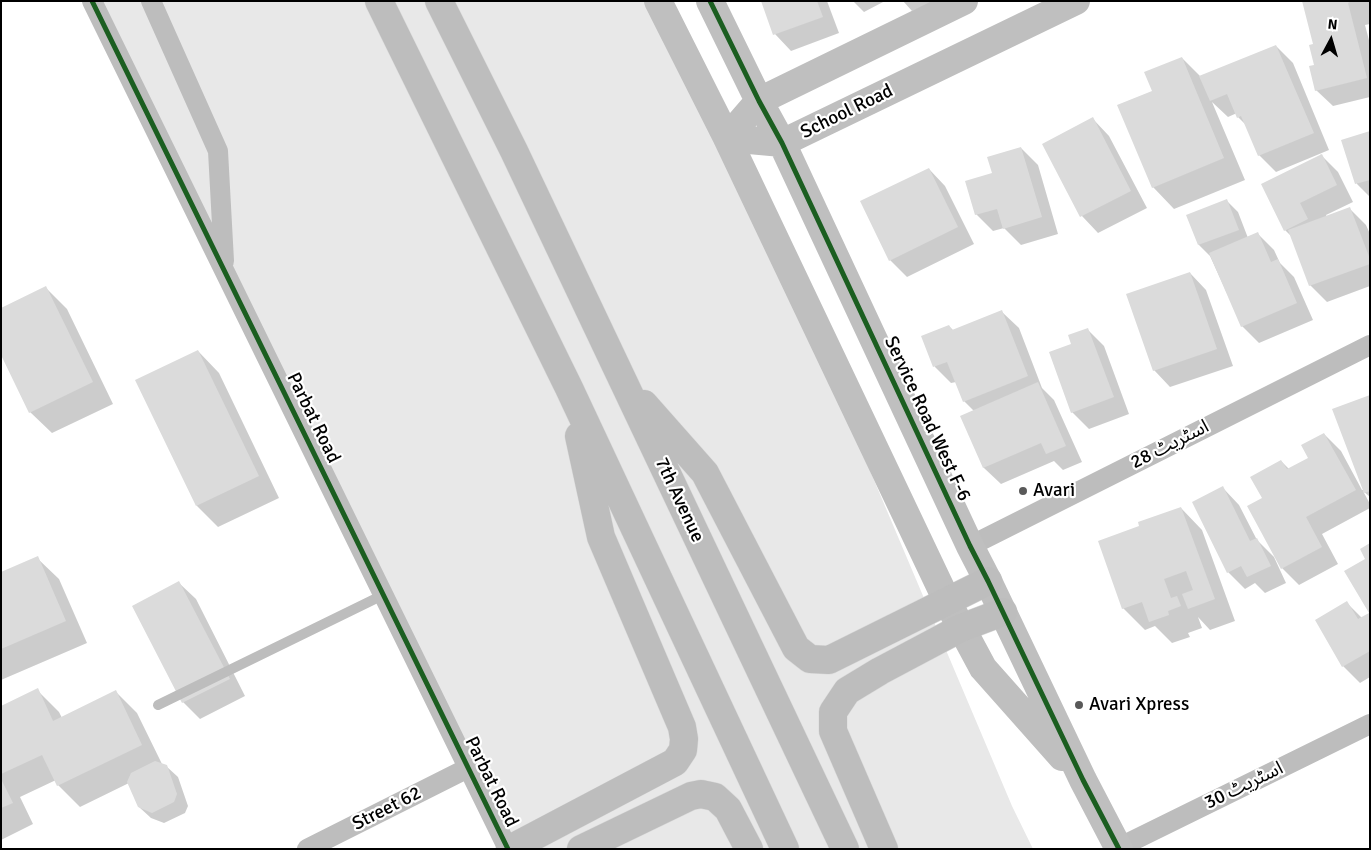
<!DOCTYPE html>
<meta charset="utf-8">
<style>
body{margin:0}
#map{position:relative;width:1371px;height:850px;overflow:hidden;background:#fff;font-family:Signika,sans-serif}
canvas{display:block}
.frame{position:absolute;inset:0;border:2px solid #000;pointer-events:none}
.north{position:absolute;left:1306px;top:15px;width:50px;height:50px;-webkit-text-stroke:4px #fff;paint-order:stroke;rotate:6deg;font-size:14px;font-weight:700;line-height:20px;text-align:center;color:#000}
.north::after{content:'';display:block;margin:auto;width:18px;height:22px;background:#000;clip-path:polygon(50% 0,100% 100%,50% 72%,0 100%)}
</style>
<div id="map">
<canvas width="1371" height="850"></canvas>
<div class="frame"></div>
<div class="north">N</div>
</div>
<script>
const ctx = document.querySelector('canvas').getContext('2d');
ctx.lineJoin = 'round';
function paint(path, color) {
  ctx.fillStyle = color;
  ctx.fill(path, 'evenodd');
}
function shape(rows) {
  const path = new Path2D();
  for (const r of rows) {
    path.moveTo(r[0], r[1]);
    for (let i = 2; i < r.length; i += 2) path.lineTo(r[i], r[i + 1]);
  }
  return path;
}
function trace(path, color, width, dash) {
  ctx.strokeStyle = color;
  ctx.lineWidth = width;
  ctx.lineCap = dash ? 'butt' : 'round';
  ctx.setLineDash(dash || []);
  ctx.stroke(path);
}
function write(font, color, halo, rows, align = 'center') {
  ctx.font = font + ' Signika,"Noto Sans Arabic",sans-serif';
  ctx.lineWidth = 4.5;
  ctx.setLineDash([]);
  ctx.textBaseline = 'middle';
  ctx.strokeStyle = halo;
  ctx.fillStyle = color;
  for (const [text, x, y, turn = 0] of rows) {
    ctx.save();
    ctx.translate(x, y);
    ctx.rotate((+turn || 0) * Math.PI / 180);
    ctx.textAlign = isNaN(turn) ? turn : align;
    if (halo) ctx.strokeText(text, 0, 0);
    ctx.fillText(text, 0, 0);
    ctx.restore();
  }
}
const green = shape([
 [97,1,664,1,716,107,1012,806,1033,849,505,849]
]);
const shadow = shape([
 [762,1,827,1,839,33,791,51,775,34],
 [853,1,885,1,864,12],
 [903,1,936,1,912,11],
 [1303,1,1370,1,1370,24,1365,25,1370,44,1370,97,1333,106,1316,90,1314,45],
 [1276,46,1293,63,1329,150,1276,172,1259,155,1247,126,1238,117,1237,113,1228,117,1212,102,1245,180,1174,209,1153,187,1154,92,1182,58,1201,77],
 [1093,119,1109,136,1147,208,1098,233,1082,216],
 [1370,132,1370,197,1357,184,1343,141],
 [1021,148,1038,165,1058,234,1021,245,1004,228,993,231,976,214,994,174],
 [1320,154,1338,172,1353,202,1326,215,1327,217,1350,209,1366,225,1370,234,1370,286,1327,302,1310,285,1292,237,1285,230,1321,156],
 [929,169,945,186,974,244,907,277,890,260],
 [1227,201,1238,212,1248,238,1258,234,1274,250,1280,263,1294,277,1313,320,1259,343,1242,326,1210,256,1199,245,1188,216],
 [1190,273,1206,290,1233,366,1170,387,1154,370],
 [46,288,67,309,113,404,52,433,30,412],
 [1002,312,1019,328,1042,388,1054,400,1082,462,1063,470,1054,461,1001,484,984,468,962,417,974,411,964,401,956,382,951,383,935,367,923,337,949,326,954,331],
 [1087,329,1104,346,1129,414,1089,429,1072,412,1072,345],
 [198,351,219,373,279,498,218,527,197,506],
 [1370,396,1370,497,1363,491,1370,504,1370,508,1322,534,1338,564,1299,585,1282,568,1263,499,1281,461,1289,469,1310,458,1324,434,1341,451,1362,490,1364,490],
 [1223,488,1239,505,1257,540,1274,557,1286,583,1265,593,1255,583,1245,589,1228,572],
 [1181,508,1202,530,1235,621,1210,630,1198,617,1202,628,1188,633,1190,637,1172,643,1155,626,1145,630,1123,608,1141,527],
 [37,558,59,579,87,643,1,680,1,573],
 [179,583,196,599,245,696,200,719,183,702,133,606],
 [1347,603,1362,618,1370,614,1370,677,1360,683,1343,666],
 [37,690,59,712,62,718,116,692,137,713,162,764,166,766,178,777,188,806,185,813,164,823,151,818,139,807,129,783,80,807,58,785,56,780,20,797,33,824,1,840,1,707]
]);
const building = shape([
 [761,1,817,1,823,17,773,35],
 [1302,1,1351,1,1348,3,1367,78,1315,91,1309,66,1314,65,1309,45,1313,44],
 [1276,45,1314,133,1258,156,1241,116,1237,118,1227,94,1210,101,1199,76],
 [1182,57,1224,158,1152,188,1117,105,1152,91,1144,72],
 [1093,117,1131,191,1080,217,1042,144],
 [1370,131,1370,180,1355,184,1341,140],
 [1021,147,1042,217,1003,229,997,209,975,215,965,181,992,173,987,157],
 [1322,154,1337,185,1300,203,1308,219,1284,231,1261,184],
 [929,168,958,227,889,261,860,201],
 [1227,199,1239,230,1198,245,1186,215],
 [1350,207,1370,259,1370,264,1309,286,1288,230],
 [1258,232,1271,262,1278,259,1297,303,1241,327,1209,253],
 [1190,272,1217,349,1153,371,1126,294],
 [46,286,93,382,29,413,1,355,1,308],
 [1002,310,1028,376,963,402,947,362,933,367,921,336,949,325,952,330],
 [1088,328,1114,397,1071,413,1049,352,1071,344,1068,335],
 [198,350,259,476,196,506,135,380],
 [1038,382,1066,446,1046,454,1041,443,983,468,960,416],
 [1370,395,1370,491,1364,493,1332,409],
 [1324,433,1356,490,1306,517,1322,547,1281,569,1247,506,1262,498,1250,477,1281,460,1287,469,1308,458,1301,445],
 [1223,486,1250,541,1257,538,1271,566,1247,577,1241,566,1227,573,1192,502],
 [1181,507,1215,599,1188,609,1182,594,1193,590,1186,571,1164,579,1171,598,1177,596,1181,606,1168,611,1169,615,1149,622,1142,602,1122,609,1098,541,1139,526,1138,522],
 [1370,543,1370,651,1342,667,1315,620,1347,601,1358,619,1369,613,1344,571,1365,559,1360,549],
 [38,556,66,621,1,649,1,572],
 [179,581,230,679,182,703,132,606],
 [38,688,53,721,116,690,142,745,57,786,42,755,1,774,1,706],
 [155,761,167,765,177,794,174,802,152,813,138,807,127,782,131,773],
 [1,779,13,803,1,808]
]);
const lane = shape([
 [158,705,383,595]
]);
const street = shape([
 [92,1,508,849],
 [151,1,218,151,224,261],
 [970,546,1370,345],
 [1118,848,1370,724],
 [307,849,468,768]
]);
const secondary = shape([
 [658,1,727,138,947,601,983,668,1062,757],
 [710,1,759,101,782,143,970,546,988,581,1083,780,1119,849],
 [727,138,782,143,1076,1],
 [727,138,759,101,964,1]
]);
const primary = shape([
 [379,1,569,388,785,849],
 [439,1,514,151,845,849],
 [644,404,705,473,796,648,810,659,829,660,988,581],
 [510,849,675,762,683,750,684,739,682,727,601,537,579,436],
 [581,849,691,796,701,794,715,797,728,809,749,849],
 [884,849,833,731,833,712,847,691,880,671,961,628,1003,612]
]);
const cycleway = shape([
 [92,1,508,849],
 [710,1,759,101,782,143,970,546,988,581,1083,780,1119,849]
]);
const markers = [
 [1023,491,5,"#595959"],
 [1079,705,5,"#595959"]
];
const streetNames = [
 ["School Road",847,112,-26],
 ["Parbat Road",313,418,64],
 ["Service Road West F-6",927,419,65],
 ["اسٹریٹ 28",1170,445,-27],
 ["7th Avenue",679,500,65],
 ["Parbat Road",491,782,64],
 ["اسٹریٹ 30",1244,786,-26],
 ["Street 62",387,809,-27]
];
const poiNames = [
 ["Avari",1033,491],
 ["Avari Xpress",1089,705]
];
paint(green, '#e8e8e8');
paint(shadow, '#0003');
paint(building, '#dbdbdb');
trace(primary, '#dbdbdb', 29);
trace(lane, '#bdbdbd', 10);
trace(street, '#bdbdbd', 20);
trace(secondary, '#bfbfbf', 28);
trace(primary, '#bdbdbd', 28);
trace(cycleway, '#1b5e20', 5);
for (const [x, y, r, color] of markers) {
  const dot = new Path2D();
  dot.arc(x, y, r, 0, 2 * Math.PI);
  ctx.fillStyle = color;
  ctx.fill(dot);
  trace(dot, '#fff', 2);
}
write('19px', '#000', '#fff', streetNames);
write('19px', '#000', '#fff', poiNames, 'left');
</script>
